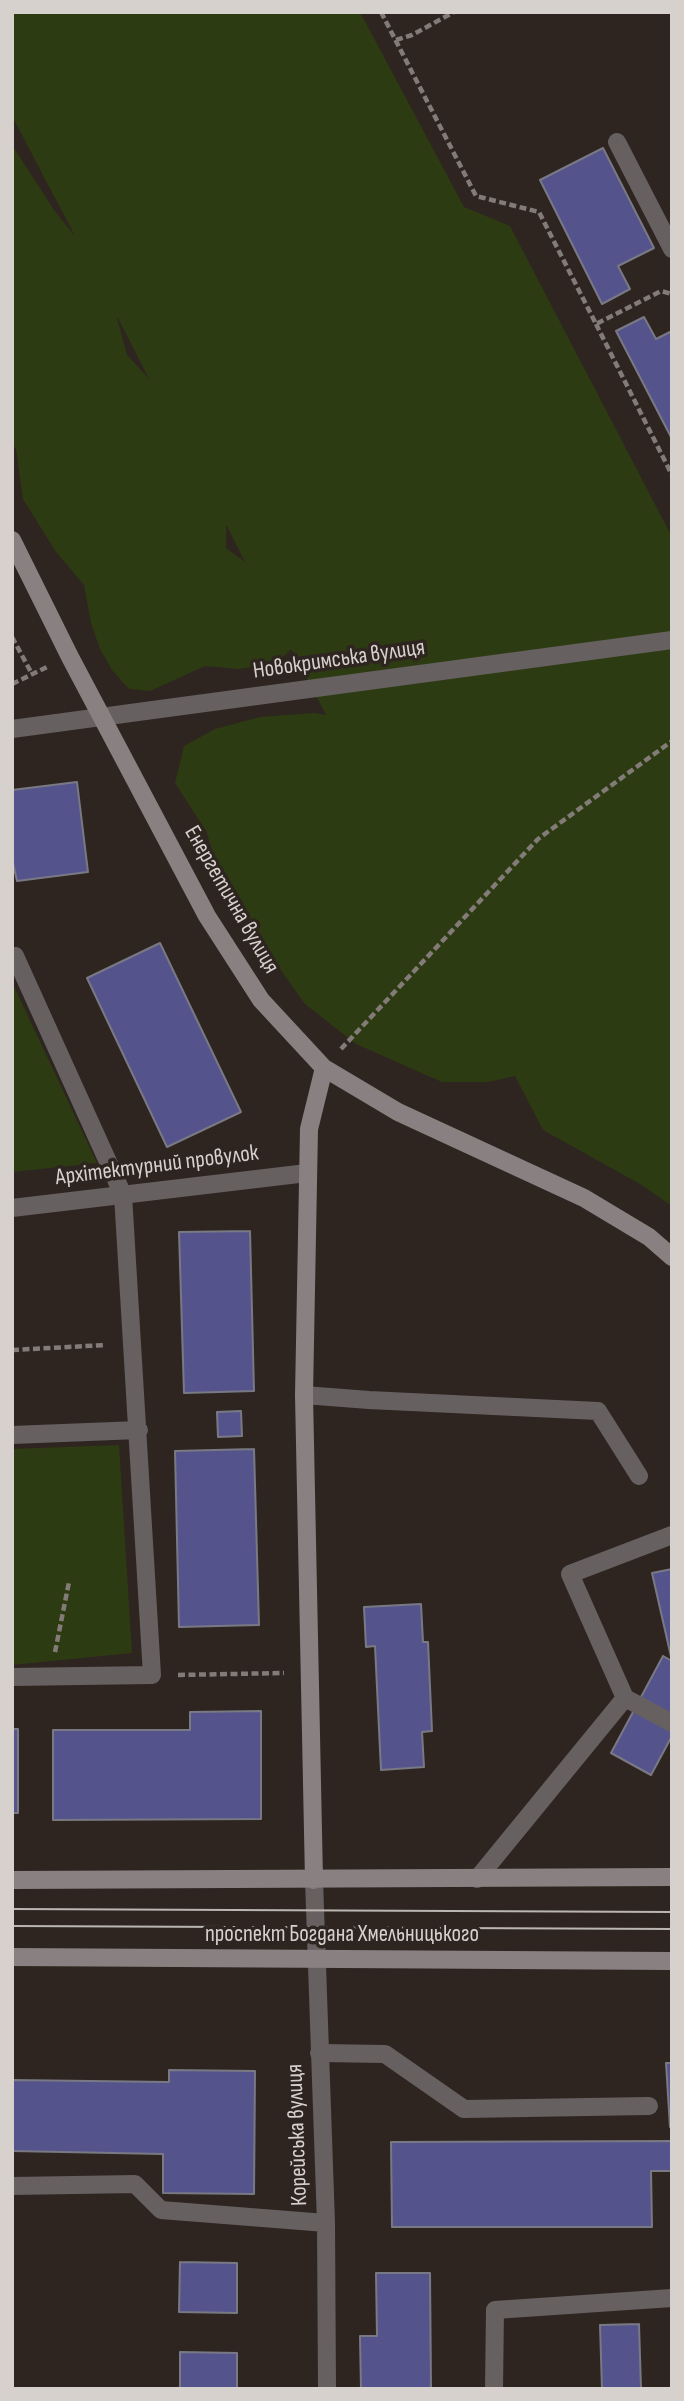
<!DOCTYPE html>
<meta charset="utf-8">
<style>
body{margin:0}
#map{position:relative;width:684px;height:2401px;overflow:hidden;background:#2e2521;font-family:"Sofia Sans Condensed",sans-serif}
canvas{display:block}
.frame{position:absolute;inset:0;border:14px solid #d7d1ce;pointer-events:none}
</style>
<div id="map">
<canvas width="684" height="2401"></canvas>
<div class="frame"></div>
</div>
<script>
const ctx = document.querySelector('canvas').getContext('2d');
ctx.lineJoin = 'round';
function paint(path, color) {
  ctx.fillStyle = color;
  ctx.fill(path, 'evenodd');
}
function shape(rows) {
  const path = new Path2D();
  for (const r of rows) {
    path.moveTo(r[0], r[1]);
    for (let i = 2; i < r.length; i += 2) path.lineTo(r[i], r[i + 1]);
  }
  return path;
}
function trace(path, color, width, dash) {
  ctx.strokeStyle = color;
  ctx.lineWidth = width;
  ctx.lineCap = dash ? 'butt' : 'round';
  ctx.setLineDash(dash || []);
  ctx.stroke(path);
}
function write(font, color, halo, rows, align = 'center') {
  ctx.font = font + ' "Sofia Sans Condensed",sans-serif';
  ctx.lineWidth = 7;
  ctx.setLineDash([]);
  ctx.textBaseline = 'middle';
  ctx.strokeStyle = halo;
  ctx.fillStyle = color;
  for (const [text, x, y, turn = 0] of rows) {
    ctx.save();
    ctx.translate(x, y);
    ctx.rotate((+turn || 0) * Math.PI / 180);
    ctx.textAlign = isNaN(turn) ? turn : align;
    if (halo) ctx.strokeText(text, 0, 0);
    ctx.fillText(text, 0, 0);
    ctx.restore();
  }
}
const green = shape([
 [12,12,360,12,464,207,510,226,672,537,672,1206,640,1184,543,1130,515,1076,488,1082,442,1082,356,1044,305,1004,260,941,223,884,206,831,175,783,184,746,215,729,260,717,314,713,326,715,291,649,277,663,239,669,205,666,150,691,129,689,112,670,100,649,91,623,84,585,56,552,23,499,16,449,12,444,12,145,54,210,75,236,12,116],
 [117,318,118,318,149,379,127,355],
 [226,526,227,526,245,562,226,548],
 [12,982,97,1163,12,1172],
 [119,1445,132,1653,12,1665,12,1449]
]);
const building = shape([
 [603,148,654,248,618,266,630,289,602,304,540,180,603,148],
 [644,317,656,339,672,331,672,439,616,331,644,317],
 [77,782,88,872,17,881,12,859,12,790,77,782],
 [160,943,241,1112,167,1147,87,978,160,943],
 [250,1231,254,1391,184,1393,179,1232,250,1231],
 [241,1411,242,1436,218,1437,217,1412,241,1411],
 [254,1449,259,1625,179,1627,175,1451,254,1449],
 [672,1569,672,1661,652,1573,672,1569],
 [421,1604,423,1642,428,1642,432,1731,422,1732,424,1767,381,1770,375,1646,366,1647,364,1607,421,1604],
 [663,1656,672,1661,672,1736,651,1775,611,1753,663,1656],
 [261,1711,261,1819,53,1820,53,1730,190,1730,190,1712,261,1711],
 [12,1729,18,1729,18,1813,12,1813,12,1729],
 [666,2063,672,2063,672,2127,670,2127,666,2063],
 [169,2070,255,2071,254,2194,163,2193,163,2154,12,2151,12,2080,169,2082,169,2070],
 [672,2141,672,2171,651,2171,652,2227,392,2227,391,2142,672,2141],
 [180,2262,237,2263,237,2313,179,2312,180,2262],
 [376,2273,430,2273,431,2389,361,2389,360,2336,377,2336,376,2273],
 [639,2324,641,2389,602,2389,600,2325,639,2324],
 [180,2352,237,2353,237,2389,180,2389,180,2352]
]);
const path = shape([
 [381,12,476,196,539,212,596,324,661,291,672,294],
 [396,40,412,35,454,12],
 [596,324,672,475],
 [12,637,32,674],
 [12,684,47,667],
 [341,1049,538,839,672,741],
 [12,1350,106,1345],
 [55,1652,69,1582],
 [178,1675,284,1673]
]);
const service = shape([
 [617,142,672,249],
 [12,956,15,956,123,1195,152,1675,12,1677],
 [304,1395,369,1400,598,1411,639,1476],
 [12,1435,139,1430],
 [625,1698,570,1574,672,1535],
 [477,1879,625,1698,672,1723],
 [319,2053,385,2054,464,2109,649,2106],
 [494,2389,495,2310,672,2298]
]);
const minor = shape([
 [12,729,672,640],
 [12,1208,307,1173],
 [314,1880,326,2223,327,2389],
 [12,2186,135,2184,161,2210,326,2223]
]);
const secondary = shape([
 [12,540,70,657,207,916,261,1000,324,1068,398,1112,584,1198,649,1237,672,1257],
 [12,1880,672,1877],
 [314,1880,304,1395,309,1129,324,1068],
 [12,1957,672,1961]
]);
const tram = shape([
 [12,1909,672,1912],
 [12,1926,672,1929]
]);
const streetNames = [
 ["Новокримська вулиця",339,660,-8],
 ["Енергетична вулиця",231,900,60],
 ["Архітектурний провулок",157,1166,-7],
 ["проспект Богдана Хмельницького",342,1935],
 ["Корейська вулиця",298,2135,-92]
];
paint(green, '#2d3b12');
paint(building, '#55538c');
trace(building, '#797984', 2);
trace(path, '#837b78', 4.5, [7, 3.5]);
trace(service, '#666061', 18);
trace(minor, '#666061', 18);
trace(secondary, '#898081', 18);
trace(tram, '#bcb6b3', 2);
write('23px', '#d7d1ce', '#2e2521', streetNames);
</script>
